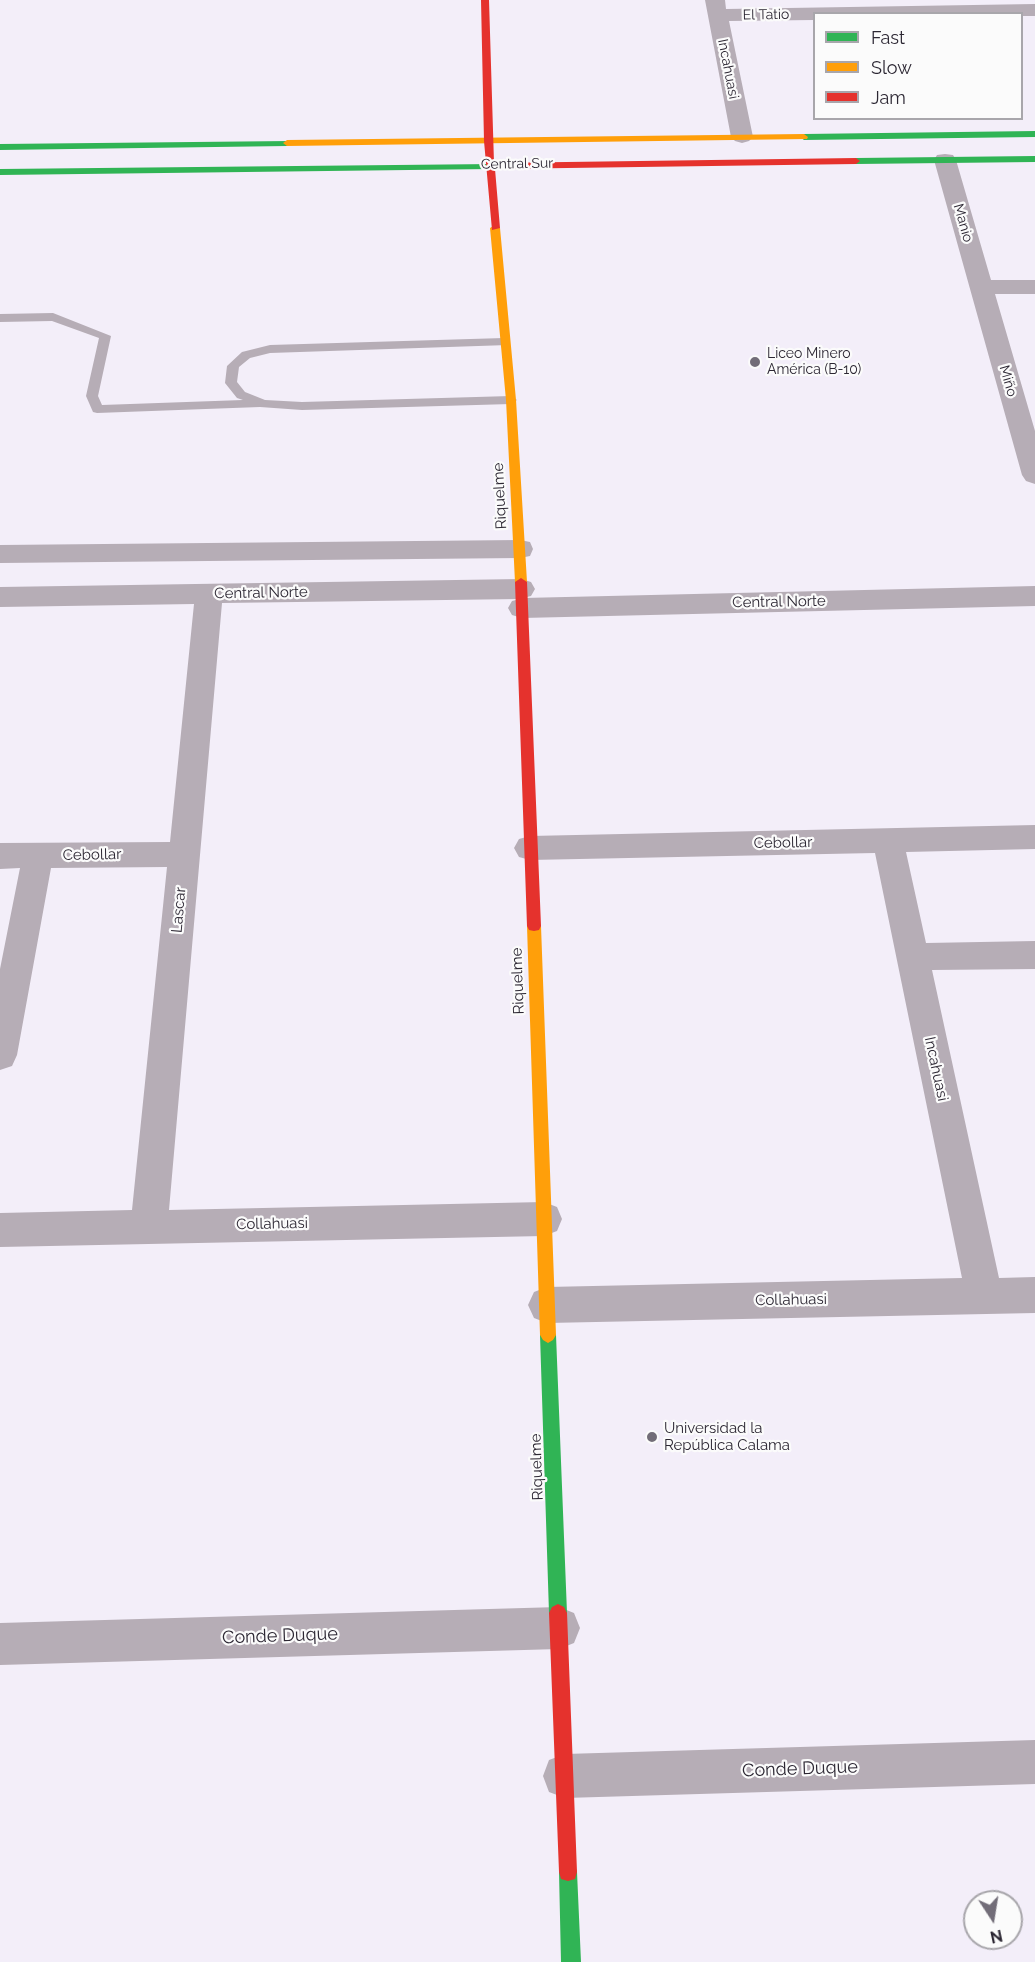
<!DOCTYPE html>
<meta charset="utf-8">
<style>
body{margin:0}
#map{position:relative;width:1035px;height:1962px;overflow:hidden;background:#f3eef9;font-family:Raleway,sans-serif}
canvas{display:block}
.legend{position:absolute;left:813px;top:12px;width:210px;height:108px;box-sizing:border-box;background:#fbfbfb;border:2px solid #a8a6ab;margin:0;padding:8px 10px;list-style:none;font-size:18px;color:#2c2733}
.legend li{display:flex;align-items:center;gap:12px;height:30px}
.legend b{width:30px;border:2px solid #a8a6ab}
.north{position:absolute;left:963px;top:1890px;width:60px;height:60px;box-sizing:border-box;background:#fbfbfb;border:2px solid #a8a6ab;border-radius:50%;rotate:168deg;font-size:16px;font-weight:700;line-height:24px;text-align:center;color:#2c2733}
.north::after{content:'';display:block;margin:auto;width:21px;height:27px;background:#726d78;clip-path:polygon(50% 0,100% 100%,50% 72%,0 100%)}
</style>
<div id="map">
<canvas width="1035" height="1962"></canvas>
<ul class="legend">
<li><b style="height:8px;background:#30b455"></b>Fast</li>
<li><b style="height:8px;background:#ff9f0a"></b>Slow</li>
<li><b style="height:8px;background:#e5322d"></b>Jam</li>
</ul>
<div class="north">N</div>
</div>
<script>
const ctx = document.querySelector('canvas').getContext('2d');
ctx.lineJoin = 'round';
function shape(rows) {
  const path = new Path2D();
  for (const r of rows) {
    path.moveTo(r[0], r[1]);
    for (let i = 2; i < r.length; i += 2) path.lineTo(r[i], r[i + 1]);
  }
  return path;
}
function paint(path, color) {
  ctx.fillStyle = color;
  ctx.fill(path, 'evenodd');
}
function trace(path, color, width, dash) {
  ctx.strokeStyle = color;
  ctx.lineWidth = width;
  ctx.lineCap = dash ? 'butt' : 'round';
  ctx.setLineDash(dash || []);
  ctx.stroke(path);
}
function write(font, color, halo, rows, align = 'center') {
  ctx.font = font + ' Raleway,sans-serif';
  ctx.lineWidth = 4.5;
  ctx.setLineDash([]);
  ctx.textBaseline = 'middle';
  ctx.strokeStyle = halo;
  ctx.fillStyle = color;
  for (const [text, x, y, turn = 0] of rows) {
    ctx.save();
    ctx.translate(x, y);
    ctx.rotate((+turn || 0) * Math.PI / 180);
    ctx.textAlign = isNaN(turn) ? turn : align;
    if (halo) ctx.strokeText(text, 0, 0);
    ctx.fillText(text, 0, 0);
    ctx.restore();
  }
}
const lane = shape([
 [53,313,111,336,98,396,102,405,243,400,237,398,225,383,227,366,242,352,270,345,504,338,510,342,508,345,270,353,250,358,239,367,237,382,245,392,265,400,302,402,511,396,517,400,511,404,302,410,260,407,97,413,93,412,86,396,99,338,52,321,0,322,0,314,53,313]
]);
const street = shape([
 [705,0,725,0,726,9,1035,4,1035,16,1022,16,1022,14,814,14,814,20,729,21,753,137,749,141,742,143,735,141,731,137,705,0],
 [945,154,953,155,956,160,991,280,1035,280,1035,294,995,294,1035,431,1035,484,1026,481,1022,475,934,160,937,155,945,154],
 [520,540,530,542,533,549,530,556,520,558,0,563,0,545,520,540],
 [521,579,531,582,535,589,531,596,523,598,1035,586,1035,606,522,618,512,615,508,608,512,601,520,599,222,603,169,1210,544,1202,557,1207,562,1219,557,1231,544,1236,0,1247,0,1213,132,1210,167,867,51,868,17,1055,12,1066,0,1070,0,969,20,868,0,869,0,843,170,842,194,604,0,607,0,587,521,579],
 [1035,825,1035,849,906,852,926,943,1035,941,1035,969,932,970,999,1278,1035,1277,1035,1313,547,1323,534,1318,528,1305,534,1292,547,1287,962,1278,875,853,530,860,519,857,514,848,519,839,530,836,1035,825],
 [559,1607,574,1613,580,1628,574,1643,559,1649,0,1665,0,1623,559,1607],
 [1035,1740,1035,1784,565,1798,549,1792,543,1776,549,1760,565,1754,1035,1740]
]);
const fast = shape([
 [1035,131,1035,137,804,140,800,137,804,134,1035,131],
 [290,141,291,143,287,146,0,150,0,144,290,141],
 [1035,156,1035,162,856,164,852,161,856,158,1035,156],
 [494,164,495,166,491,169,0,175,0,169,494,164],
 [548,1327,553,1330,556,1335,567,1613,564,1619,558,1622,552,1619,549,1613,540,1335,543,1330,548,1327],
 [568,1863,575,1865,577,1872,581,1962,561,1962,559,1872,561,1865,568,1863]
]);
const slow = shape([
 [804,134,808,137,807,139,287,146,283,143,287,140,804,134],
 [495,225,500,228,516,400,527,582,521,586,515,582,506,400,490,228,495,225],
 [534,921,539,922,541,926,556,1335,553,1340,548,1343,543,1340,540,1335,527,926,529,922,534,921]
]);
const jam = shape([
 [481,0,489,0,494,163,856,158,860,161,856,164,495,169,500,228,492,230,484,141,481,0],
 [521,578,527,582,541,926,539,930,534,931,529,930,527,926,515,582,521,578],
 [558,1604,564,1607,567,1613,577,1872,575,1879,568,1881,561,1879,559,1872,549,1613,552,1607,558,1604]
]);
const markers = [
 [755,362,6,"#726d78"],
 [652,1437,6,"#726d78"]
];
const farStreetnames = [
 ["El Tatio",766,15,-1],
 ["Incahuasi",728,69,79],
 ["Central Sur",517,164,-1],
 ["Manio",963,223,74],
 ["Miño",1008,381,74]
];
const farPoinames = [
 ["Liceo Minero",767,354],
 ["América (B-10)",767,370]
];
const streetNames = [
 ["Riquelme",500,496,-93],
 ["Central Norte",261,593,-1],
 ["Central Norte",779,602,-1],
 ["Cebollar",783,843,-1],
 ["Cebollar",92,855,-1],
 ["Lascar",179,910,-85],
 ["Riquelme",518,981,-92],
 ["Incahuasi",936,1069,78],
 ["Collahuasi",272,1224,-1],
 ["Collahuasi",791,1300,-1],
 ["Riquelme",537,1467,-92]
];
const poiNames = [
 ["Universidad la",664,1428],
 ["República Calama",664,1445]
];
const nearStreetnames = [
 ["Conde Duque",280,1636,-2],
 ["Conde Duque",800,1769,-2]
];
paint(lane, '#b6adb6');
paint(street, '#b6adb6');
paint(fast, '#30b455');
paint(slow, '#ff9f0a');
paint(jam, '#e5322d');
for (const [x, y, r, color] of markers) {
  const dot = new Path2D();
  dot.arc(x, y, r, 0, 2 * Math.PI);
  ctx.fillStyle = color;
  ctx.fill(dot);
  trace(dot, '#fbfbfb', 2);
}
write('14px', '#2c2733', '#fbfbfb', farStreetnames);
write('14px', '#2c2733', '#fbfbfb', farPoinames, 'left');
write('15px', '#2c2733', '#fbfbfb', streetNames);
write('15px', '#2c2733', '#fbfbfb', poiNames, 'left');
write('18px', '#2c2733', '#fbfbfb', nearStreetnames);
</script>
